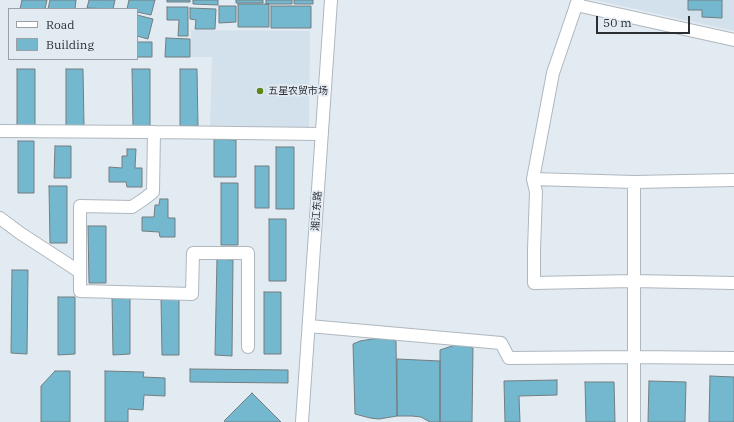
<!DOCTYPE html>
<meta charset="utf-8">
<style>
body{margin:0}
#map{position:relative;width:734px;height:422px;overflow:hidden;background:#e3ebf2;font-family:"IBM Plex Serif",serif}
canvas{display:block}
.legend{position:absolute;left:8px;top:8px;width:130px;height:52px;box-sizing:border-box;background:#e3ebf2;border:1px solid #9aa0a5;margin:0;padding:5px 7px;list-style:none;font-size:12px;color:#2c2f32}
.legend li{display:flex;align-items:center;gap:8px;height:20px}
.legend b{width:20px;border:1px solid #9aa0a5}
.scale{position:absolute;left:596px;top:16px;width:94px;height:18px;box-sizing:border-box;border:2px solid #2c2f32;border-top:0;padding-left:5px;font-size:12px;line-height:14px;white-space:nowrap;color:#2c2f32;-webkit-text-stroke:3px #e3ebf2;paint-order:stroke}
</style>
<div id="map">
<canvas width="734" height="422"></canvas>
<ul class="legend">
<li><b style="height:5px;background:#fff"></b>Road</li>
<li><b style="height:11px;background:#74b8cf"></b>Building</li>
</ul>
<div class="scale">50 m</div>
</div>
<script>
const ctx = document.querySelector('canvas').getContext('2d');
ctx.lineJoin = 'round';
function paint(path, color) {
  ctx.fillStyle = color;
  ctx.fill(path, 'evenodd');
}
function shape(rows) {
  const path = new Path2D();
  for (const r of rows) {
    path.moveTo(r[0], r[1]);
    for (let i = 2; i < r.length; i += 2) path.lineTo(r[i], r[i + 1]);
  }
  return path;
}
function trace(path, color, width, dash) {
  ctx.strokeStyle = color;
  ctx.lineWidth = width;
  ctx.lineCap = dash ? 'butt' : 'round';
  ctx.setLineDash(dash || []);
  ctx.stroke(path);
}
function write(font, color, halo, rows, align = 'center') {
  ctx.font = font + ' "IBM Plex Serif","Noto Sans SC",serif';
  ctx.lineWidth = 3.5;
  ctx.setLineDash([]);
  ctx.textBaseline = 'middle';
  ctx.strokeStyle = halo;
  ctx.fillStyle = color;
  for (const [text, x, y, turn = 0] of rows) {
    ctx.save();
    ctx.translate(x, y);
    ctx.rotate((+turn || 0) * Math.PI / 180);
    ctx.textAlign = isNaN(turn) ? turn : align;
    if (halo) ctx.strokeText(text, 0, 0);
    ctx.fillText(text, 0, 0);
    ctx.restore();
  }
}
const built = shape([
 [595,0,734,0,734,31],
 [191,30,310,31,309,129,210,126,212,57,191,57]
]);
const building = shape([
 [22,0,47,0,45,9,20,9,22,0],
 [50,0,76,0,75,9,48,9,50,0],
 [89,0,115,0,113,9,87,8,89,0],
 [129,0,155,0,151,15,137,12,137,9,127,9,129,0],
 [167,0,190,0,190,2,167,2,167,0],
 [193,0,218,0,218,5,193,4,193,0],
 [236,0,263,0,263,3,236,3,236,0],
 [266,0,292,0,292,4,266,4,266,0],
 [294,0,313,0,313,4,294,4,294,0],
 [688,0,722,0,722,18,702,17,702,10,688,10,688,0],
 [238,4,269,4,269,27,238,27,238,4],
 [219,6,236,6,236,22,219,23,219,6],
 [271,6,311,6,311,28,271,28,271,6],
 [167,7,188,7,188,36,178,36,179,20,167,20,167,7],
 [190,8,216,9,215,29,195,29,196,20,190,19,190,8],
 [137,15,153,19,148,39,137,36,137,15],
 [166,38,190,39,190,57,165,57,166,38],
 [137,42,152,42,152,57,137,57,137,42],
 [17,69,35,69,35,126,17,126,17,69],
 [66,69,83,69,84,126,66,126,66,69],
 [132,69,150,69,150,126,133,126,132,69],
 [180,69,197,69,198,126,180,126,180,69],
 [214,139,236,140,236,177,214,177,214,139],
 [18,141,34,141,34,193,18,193,18,141],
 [55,146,71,146,71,178,54,178,55,146],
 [276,147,294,147,294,209,276,209,276,147],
 [127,149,136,149,135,168,142,168,142,187,127,187,126,182,109,182,109,167,122,168,122,156,127,156,127,149],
 [255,166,269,166,269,208,255,208,255,166],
 [221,183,238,183,238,245,221,245,221,183],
 [49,186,67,186,67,243,50,243,49,186],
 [160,199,168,199,168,218,175,218,175,237,160,237,159,232,142,231,142,217,154,217,155,205,159,205,160,199],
 [269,219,286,219,286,281,269,281,269,219],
 [88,226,106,226,106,283,89,283,88,226],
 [217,259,233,260,232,356,215,355,217,259],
 [12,270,28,270,27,354,11,353,12,270],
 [264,292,281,292,281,354,264,354,264,292],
 [58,297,75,297,75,354,58,355,58,297],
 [112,297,130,297,130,354,113,355,112,297],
 [161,298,179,298,179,355,162,355,161,298],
 [378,338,389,339,396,341,397,416,379,419,370,418,355,414,353,344,360,341,378,338],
 [455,345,464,345,473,348,472,422,440,422,440,350,455,345],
 [397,359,440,361,440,422,430,422,421,417,412,416,397,416,397,359],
 [190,369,288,370,288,383,190,382,190,369],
 [55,371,70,371,70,422,41,422,41,386,55,371],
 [105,371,144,372,143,377,165,378,165,396,144,395,143,410,128,409,128,422,105,422,105,371],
 [710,376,734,377,734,422,709,422,710,376],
 [557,380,557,395,519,396,520,422,505,422,504,381,557,380],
 [649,381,686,382,685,422,648,422,649,381],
 [585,382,614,382,615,422,586,422,585,382],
 [252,393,281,422,226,422,224,421,252,393]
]);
const minor = shape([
 [578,0,553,73,533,179,536,192,534,250,534,283,633,281,734,283],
 [576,5,734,40],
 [0,131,154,132,322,134],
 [533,179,634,182,734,180],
 [0,218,20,233,80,272,80,206,132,207,144,199,153,192,154,132],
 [80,272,80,291,192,294,193,253,248,253,248,347],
 [309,326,501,343,509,358,633,357,734,358],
 [302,422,331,0],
 [634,422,634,182]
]);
const markers = [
 [260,91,4,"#5b8819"]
];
const poiNames = [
 ["五星农贸市场",268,91]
];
const streetNames = [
 ["湘江东路",317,211,-86]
];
paint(built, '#d3e1ed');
paint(building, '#74b8cf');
trace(building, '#737d80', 1);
trace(minor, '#afb7be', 14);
trace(minor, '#fff', 12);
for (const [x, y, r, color] of markers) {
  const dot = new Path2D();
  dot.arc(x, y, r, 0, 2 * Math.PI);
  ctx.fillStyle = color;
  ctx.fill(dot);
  trace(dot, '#e3ebf2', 1.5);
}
write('10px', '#2c2f32', '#e3ebf2', poiNames, 'left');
write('10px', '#2c2f32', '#e3ebf2', streetNames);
</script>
